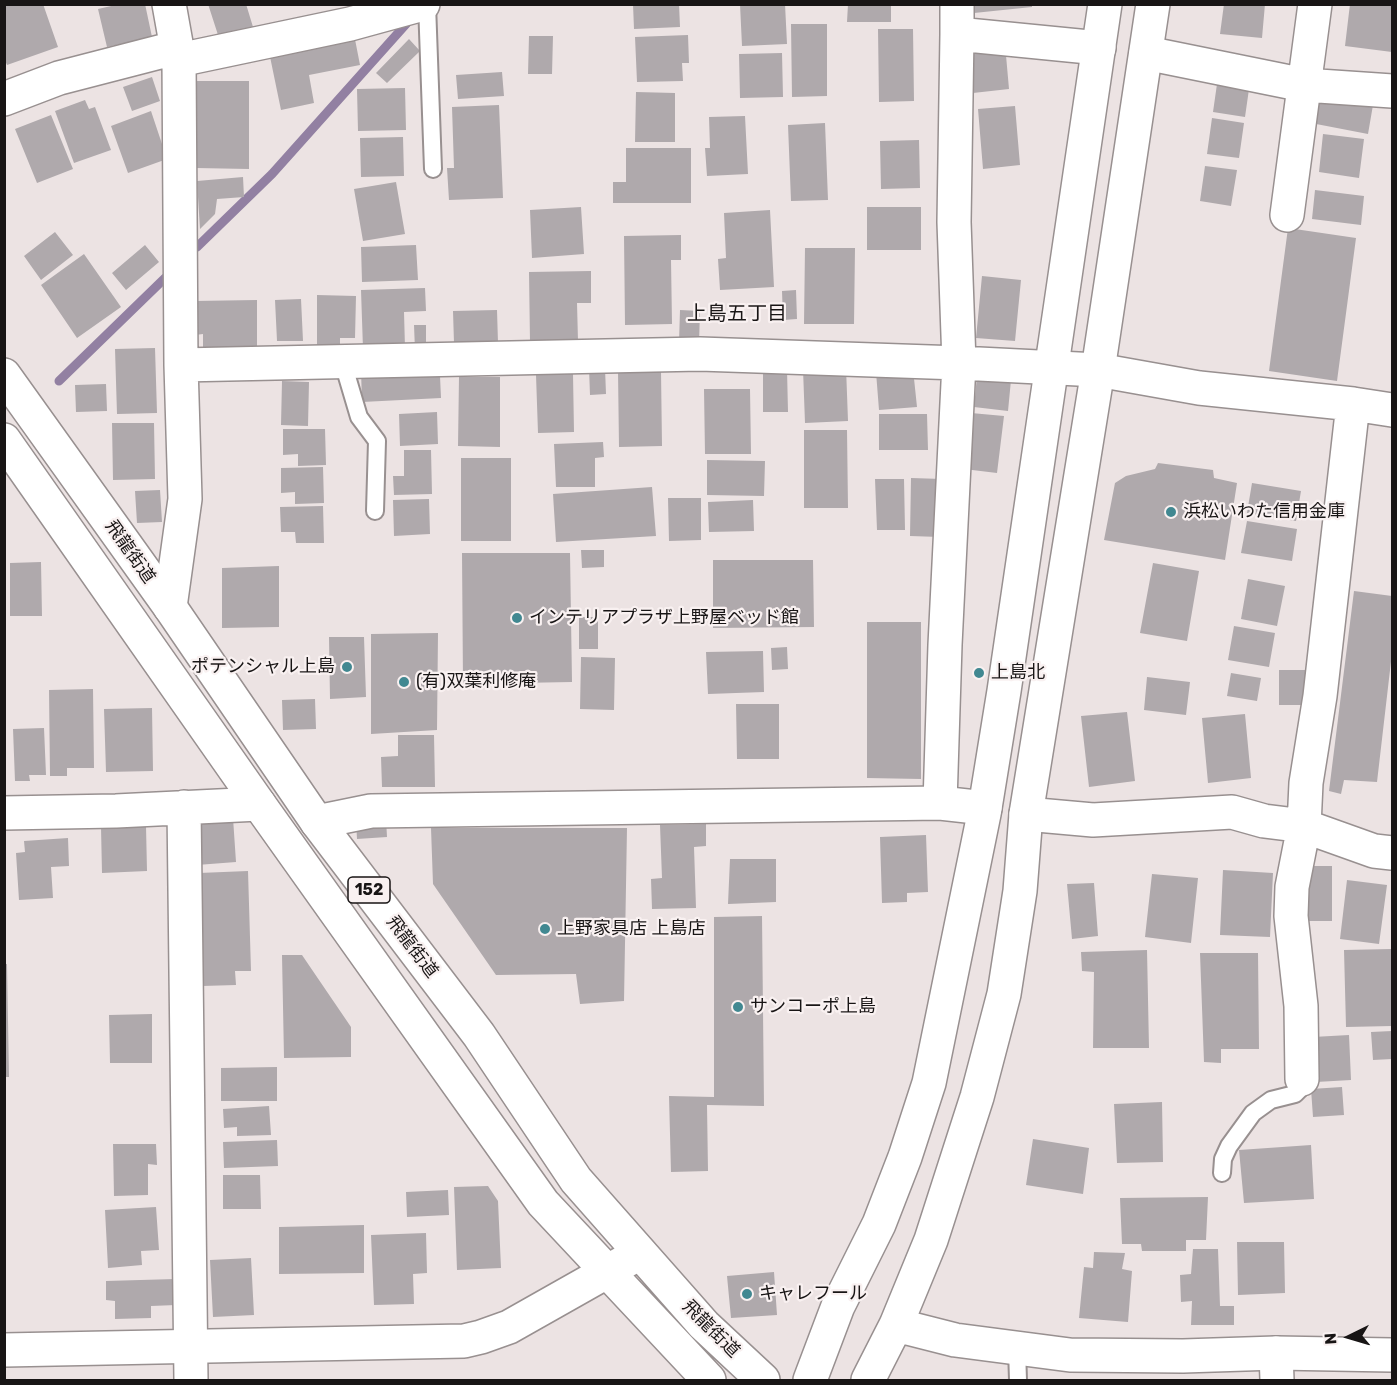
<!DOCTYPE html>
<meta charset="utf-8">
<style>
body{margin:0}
#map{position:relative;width:1397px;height:1385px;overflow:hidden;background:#ece3e3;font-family:Rubik,sans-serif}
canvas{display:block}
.frame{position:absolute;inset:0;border:6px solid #181515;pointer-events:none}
.north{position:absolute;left:1319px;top:1307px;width:60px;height:60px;-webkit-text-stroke:4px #f9f1f1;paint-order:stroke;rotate:265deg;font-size:16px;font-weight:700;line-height:24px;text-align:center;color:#181515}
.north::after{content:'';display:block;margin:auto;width:21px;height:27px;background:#181515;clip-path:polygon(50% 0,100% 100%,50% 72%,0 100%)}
</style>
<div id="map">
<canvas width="1397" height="1385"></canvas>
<div class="frame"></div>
<div class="north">N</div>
</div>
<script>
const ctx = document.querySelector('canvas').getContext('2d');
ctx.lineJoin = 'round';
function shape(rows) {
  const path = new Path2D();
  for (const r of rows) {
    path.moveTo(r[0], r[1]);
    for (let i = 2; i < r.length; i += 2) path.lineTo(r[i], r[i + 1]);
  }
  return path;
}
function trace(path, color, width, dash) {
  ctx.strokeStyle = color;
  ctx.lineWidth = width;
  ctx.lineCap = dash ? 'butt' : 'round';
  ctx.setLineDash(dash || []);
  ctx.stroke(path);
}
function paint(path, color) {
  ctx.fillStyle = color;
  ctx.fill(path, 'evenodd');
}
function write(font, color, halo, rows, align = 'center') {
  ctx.font = font + ' Rubik,"Noto Sans JP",sans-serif';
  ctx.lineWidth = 4.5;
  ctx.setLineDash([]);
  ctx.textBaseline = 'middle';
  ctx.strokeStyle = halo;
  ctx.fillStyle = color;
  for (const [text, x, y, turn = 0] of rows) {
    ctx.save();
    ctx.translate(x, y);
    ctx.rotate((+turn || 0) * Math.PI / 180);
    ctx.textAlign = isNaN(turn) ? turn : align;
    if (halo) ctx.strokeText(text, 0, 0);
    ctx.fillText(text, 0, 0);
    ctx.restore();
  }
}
const stream = shape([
 [197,247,272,174,407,23],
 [59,381,165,278]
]);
const building = shape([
 [4,4,43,4,58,47,7,65,4,58],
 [120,4,145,4,152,37,107,47,98,9],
 [208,4,246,4,253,27,219,38],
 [633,4,679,4,680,27,634,29],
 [740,4,785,4,787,44,742,46],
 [848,4,891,4,891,22,847,22],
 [973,4,1032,4,1032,7,974,13],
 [1224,4,1265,4,1262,38,1220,34],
 [1350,4,1392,4,1392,52,1345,46],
 [791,24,827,24,827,96,792,97],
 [353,29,360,65,309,75,314,103,281,110,268,47],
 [878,29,913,29,914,101,879,102],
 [688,35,689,63,682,63,683,81,637,82,635,37],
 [529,36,553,36,552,74,528,74],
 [409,39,420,51,387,83,376,73],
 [1005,44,1009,89,973,93,968,49],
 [782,53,783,97,740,98,739,54],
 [502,72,504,96,458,99,456,75],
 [152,77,160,101,132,111,123,87],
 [1218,77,1250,82,1245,117,1213,112],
 [196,81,249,81,249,169,196,168],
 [405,88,406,130,358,131,357,89],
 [636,92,675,93,675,142,635,142],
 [1316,94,1373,105,1368,134,1311,123],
 [85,100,89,109,95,107,111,150,74,163,55,111],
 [499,105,503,198,449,200,447,168,454,168,452,107],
 [1015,106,1020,165,983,169,978,109],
 [151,111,167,159,128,173,111,126],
 [51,115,73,169,37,183,15,129],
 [745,116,748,174,707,176,705,148,710,148,709,117],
 [1212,118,1244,123,1239,158,1207,154],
 [825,123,828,200,791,201,788,125],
 [1323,134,1364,139,1359,178,1319,172],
 [403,137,404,176,361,177,360,138],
 [919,140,920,188,881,189,880,141],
 [626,148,691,148,691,203,613,203,613,182,626,182],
 [1205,166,1237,170,1231,206,1200,201],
 [243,177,244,197,217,199,215,214,200,229,197,181],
 [396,182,405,234,363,241,354,189],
 [1315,190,1364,196,1361,225,1312,219],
 [581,207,584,254,532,258,530,210],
 [867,207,921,207,921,250,867,250],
 [770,210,774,287,720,290,718,259,726,258,724,213],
 [1288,228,1356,238,1337,381,1269,371],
 [55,232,73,255,41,280,24,256],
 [681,235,681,260,671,260,672,324,625,325,624,236],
 [145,245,159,262,126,290,112,273],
 [416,245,418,280,362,282,361,247],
 [805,248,855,248,854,324,804,324],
 [84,254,121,307,77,338,41,285],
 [591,271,591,303,577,303,578,341,530,342,529,272],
 [982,276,1021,280,1015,341,976,338],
 [425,288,426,311,404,312,405,348,363,349,361,290],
 [796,290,797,319,783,320,782,291],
 [317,295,356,296,355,338,340,338,340,348,317,348],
 [301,299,303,341,277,341,275,300],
 [257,300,257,348,203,349,203,334,195,335,194,301],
 [497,310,498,343,454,343,453,311],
 [680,310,700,311,699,344,679,343],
 [414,325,426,325,426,350,415,350],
 [155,348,157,413,117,414,115,349],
 [846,367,848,421,805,423,803,369],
 [394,368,395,378,440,376,441,398,362,402,361,371],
 [589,368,605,368,606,394,590,395],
 [763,369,787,369,788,412,763,412],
 [913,369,917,407,879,410,876,372],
 [618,371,661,371,662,446,619,447],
 [573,374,574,432,538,433,536,375],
 [977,376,1011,380,1008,411,974,407],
 [459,377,500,377,500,447,458,446],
 [282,381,309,382,308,426,281,425],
 [106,384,107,411,76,412,75,385],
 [704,389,750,389,751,454,705,454],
 [437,412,438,444,400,446,399,414],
 [971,413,1004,416,997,473,964,469],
 [879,414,927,414,928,450,879,450],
 [112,423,154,423,155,479,113,480],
 [283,429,325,429,326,465,298,466,298,454,283,455],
 [804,430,847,430,848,508,804,508],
 [603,442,604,457,595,458,595,487,556,487,554,444],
 [404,450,431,450,432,494,394,495,393,476,404,476],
 [461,458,511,458,511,541,461,541],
 [707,460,765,461,764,496,707,495],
 [1158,463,1213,470,1214,478,1237,483,1225,560,1104,540,1115,483,1126,476,1155,469],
 [323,467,324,503,295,504,295,492,281,493,281,468],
 [911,478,942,479,940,537,910,536],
 [875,479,904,479,905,530,877,530],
 [1252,483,1301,491,1296,521,1247,513],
 [652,487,656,536,556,542,553,494],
 [160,490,162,522,137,523,135,491],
 [668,498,701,498,701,540,669,541],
 [429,499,430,534,394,536,393,500],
 [753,500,754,531,709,532,708,502],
 [323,506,324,543,296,543,295,532,281,532,280,507],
 [1247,521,1297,529,1292,561,1241,553],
 [581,550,604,550,604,567,582,568],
 [462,553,570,553,572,682,463,684],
 [713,560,813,560,814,627,713,628],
 [41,562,42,616,10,616,10,563],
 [1153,563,1199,571,1187,641,1140,633],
 [279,566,279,627,222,628,222,568],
 [1248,579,1285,586,1277,626,1241,619],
 [1354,591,1392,596,1392,653,1377,782,1344,780,1341,794,1329,791],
 [579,617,598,617,598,649,579,649],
 [867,622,921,622,921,779,867,778],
 [1234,626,1275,633,1269,667,1228,660],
 [438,633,437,730,371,734,371,634],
 [329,637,364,637,366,697,330,699],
 [787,647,788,669,772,670,771,648],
 [763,651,764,692,708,694,706,652],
 [581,657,615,658,614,710,580,709],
 [1279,670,1307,670,1307,705,1279,705],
 [1231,673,1261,678,1257,701,1227,696],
 [1147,677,1190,682,1186,715,1144,710],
 [93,689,94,768,67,768,67,776,50,776,49,690],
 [315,699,316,729,283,730,282,700],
 [736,704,779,704,779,759,737,759],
 [152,708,153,771,106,772,104,709],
 [1127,712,1135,781,1089,787,1081,716],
 [1245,714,1251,778,1208,783,1202,718],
 [44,728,46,775,29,775,30,781,15,781,13,729],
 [398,735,434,735,435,787,382,787,381,757,398,756],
 [233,818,236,862,197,865,194,821],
 [386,818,387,837,357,839,356,820],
 [706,824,706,846,694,847,696,908,652,909,651,879,662,878,660,825],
 [146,826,147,871,102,873,101,827],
 [431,828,627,828,624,1001,580,1004,576,974,496,975,433,884],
 [926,835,928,892,907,893,907,902,882,903,880,837],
 [68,838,69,866,51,867,53,898,19,900,16,853,25,852,24,841],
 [730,859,776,859,776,902,728,904],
 [1307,866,1332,866,1332,921,1307,921],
 [1223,870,1273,873,1270,937,1220,935],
 [248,871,251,971,235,971,236,985,202,986,199,873],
 [1152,874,1198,878,1191,943,1145,937],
 [1347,880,1387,885,1379,944,1340,939],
 [1094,883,1098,936,1072,939,1067,884],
 [762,916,764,1106,707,1105,708,1171,671,1172,669,1096,714,1097,714,917],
 [1392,949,1392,1026,1346,1027,1344,950],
 [1147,950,1149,1048,1093,1048,1094,972,1082,971,1081,952],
 [1200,953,1258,953,1259,1049,1221,1049,1221,1063,1204,1062],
 [282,955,302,955,351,1027,351,1057,284,1058],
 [4,964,7,964,9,1077,4,1077],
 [152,1014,152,1063,110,1063,109,1015],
 [1392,1031,1392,1059,1373,1060,1371,1032],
 [1349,1035,1351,1080,1316,1082,1313,1037],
 [277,1067,277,1101,221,1101,221,1068],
 [1342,1087,1344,1115,1313,1117,1311,1089],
 [1162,1102,1163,1162,1117,1163,1114,1104],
 [269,1106,271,1135,237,1136,237,1127,224,1128,223,1109],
 [1033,1139,1089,1148,1083,1194,1026,1185],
 [277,1140,278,1166,224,1168,223,1142],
 [113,1144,156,1144,157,1165,148,1164,148,1195,114,1196],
 [1311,1145,1314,1199,1244,1203,1239,1150],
 [223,1175,260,1175,261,1209,223,1209],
 [488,1186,498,1201,501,1268,457,1270,454,1187],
 [448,1190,449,1215,407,1217,406,1192],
 [1208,1197,1206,1240,1186,1240,1186,1251,1142,1251,1141,1244,1122,1244,1120,1198],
 [156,1207,159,1250,141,1251,142,1265,108,1268,105,1210],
 [364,1225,364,1273,279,1274,279,1227],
 [426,1233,427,1273,413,1274,414,1304,374,1305,371,1235],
 [1237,1242,1284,1242,1285,1293,1238,1295],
 [1193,1249,1218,1249,1220,1306,1234,1306,1234,1325,1191,1325,1192,1301,1181,1302,1180,1275,1191,1274],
 [1094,1252,1125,1253,1122,1269,1132,1271,1128,1322,1079,1318,1084,1267,1093,1268],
 [251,1258,254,1315,213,1317,210,1260],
 [774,1272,777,1315,731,1318,727,1276],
 [175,1279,176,1305,151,1306,151,1318,115,1319,115,1301,106,1300,106,1281]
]);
const lane = shape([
 [427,4,433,169],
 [343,363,359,417,377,441,375,511],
 [1222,1173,1223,1159,1229,1146,1253,1113,1271,1100,1295,1094,1301,1088,1302,1079],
 [1017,1349,1018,1380]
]);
const street = shape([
 [169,4,179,60,181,365],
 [957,4,957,34,1099,48],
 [1146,53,1304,85,1392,91],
 [179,60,350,24,423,4],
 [4,99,59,78,175,48],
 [1287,215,1315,4],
 [170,607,185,499,181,365,700,354,959,363,1098,370,1199,388,1353,404,1392,410],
 [940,803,945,645,959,363,954,222,957,34],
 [184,807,191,1380],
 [4,813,116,811,259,804],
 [1026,814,1093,820,1232,812,1264,821,1304,826,1374,851,1392,853],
 [317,822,371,811,940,803,985,808],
 [1302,1079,1301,1006,1291,916,1292,887,1304,826,1306,783,1320,696,1353,404],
 [1276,1353,1277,1380]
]);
const secondary = shape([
 [896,1325,955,1340,1070,1355,1183,1356,1276,1353,1392,1355],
 [4,1350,464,1341,481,1337,509,1327,640,1253],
 [810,1380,838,1306,879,1224,905,1157,929,1083,984,814,1004,691,1105,4],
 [868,1380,896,1325,931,1240,977,1097,1004,994,1020,891,1026,814,1098,370,1153,4]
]);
const highway = shape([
 [4,375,170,607,317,822,479,1035,576,1180,704,1325,763,1380],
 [4,440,259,804,543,1203,709,1380]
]);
const markers = [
 [1171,512,6,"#418891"],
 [517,618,6,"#418891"],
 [347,667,6,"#418891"],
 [979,673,6,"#418891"],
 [404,682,6,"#418891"],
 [545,929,6,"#418891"],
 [738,1007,6,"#418891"],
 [747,1294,6,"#418891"]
];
const shields = [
 [369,890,42]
];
const shieldNames = [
 ["152",369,890]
];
const poiNames = [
 ["浜松いわた信用金庫",1183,512],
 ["インテリアプラザ上野屋ベッド館",529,618],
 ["ポテンシャル上島",335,667,"right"],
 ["上島北",991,673],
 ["(有)双葉利修庵",416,682],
 ["上野家具店 上島店",557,929],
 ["サンコーポ上島",750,1007],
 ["キャレフール",759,1294]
];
const streetNames = [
 ["飛龍街道",130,552,55],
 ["飛龍街道",412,947,53],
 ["飛龍街道",711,1329,45]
];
const neighbourhoodNames = [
 ["上島五丁目",737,314]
];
trace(stream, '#9280a2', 9);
paint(building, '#afa9ac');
trace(lane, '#989090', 20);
trace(street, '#989090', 36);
trace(secondary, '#989090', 36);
trace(highway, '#989090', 36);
trace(lane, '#fff', 16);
trace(street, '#fff', 33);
trace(secondary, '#fff', 33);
trace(highway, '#fff', 33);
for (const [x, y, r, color] of markers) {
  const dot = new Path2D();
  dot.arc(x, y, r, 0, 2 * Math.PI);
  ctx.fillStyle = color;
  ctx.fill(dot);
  trace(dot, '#f9f1f1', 2);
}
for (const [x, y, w] of shields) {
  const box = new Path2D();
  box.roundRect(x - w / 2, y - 13, w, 26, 4.5);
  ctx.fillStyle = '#f9f1f1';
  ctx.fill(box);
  trace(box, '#181515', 1.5);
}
write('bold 16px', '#181515', null, shieldNames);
write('18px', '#181515', '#f9f1f1', poiNames, 'left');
write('18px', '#181515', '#f9f1f1', streetNames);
write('20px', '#181515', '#f9f1f1', neighbourhoodNames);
</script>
